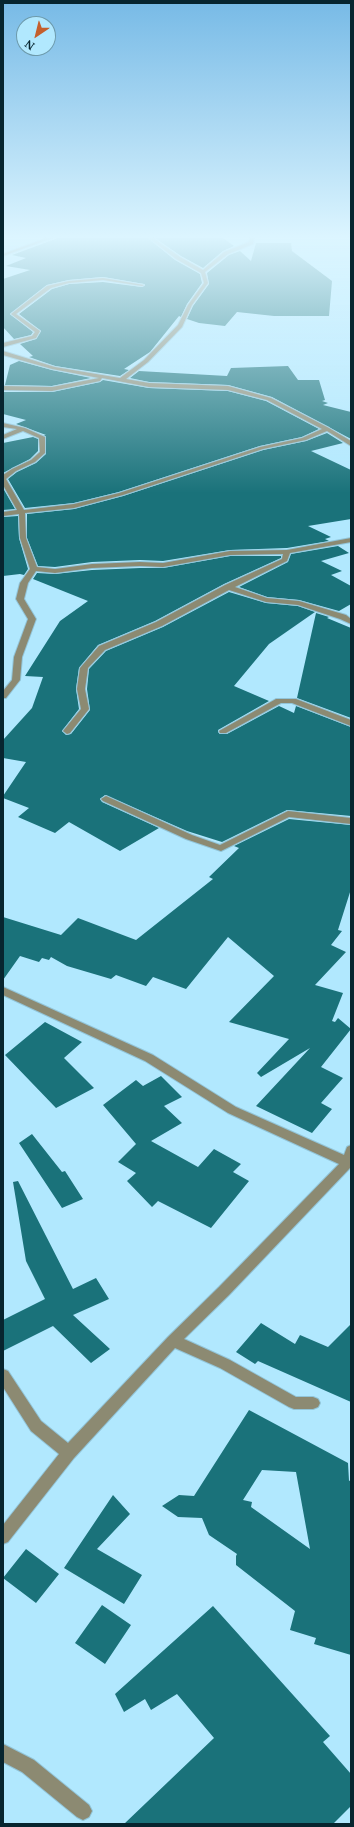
<!DOCTYPE html>
<style>
body{margin:0}
#map{position:relative;width:354px;height:1827px;overflow:hidden;background:#b1e8fe;font-family:"Noto Serif",serif}
canvas{display:block}
.frame{position:absolute;inset:0;border:4px solid #07252f;pointer-events:none}
.north{position:absolute;left:16px;top:16px;width:40px;height:40px;box-sizing:border-box;background:#b1e8fe;border:1px solid #6d9aab;border-radius:50%;rotate:215deg;font-size:11px;font-weight:700;line-height:16px;text-align:center;color:#07252f}
.north::after{content:'';display:block;margin:auto;width:14px;height:18px;background:#c45f2d;clip-path:polygon(50% 0,100% 100%,50% 72%,0 100%)}
</style>
<div id="map">
<canvas width="354" height="1827"></canvas>
<div class="frame"></div>
<div class="north">N</div>
</div>
<script>
const ctx = document.querySelector('canvas').getContext('2d');
ctx.lineJoin = 'round';
function paint(path, color) {
  ctx.fillStyle = color;
  ctx.fill(path, 'evenodd');
}
function shape(rows) {
  const path = new Path2D();
  for (const r of rows) {
    path.moveTo(r[0], r[1]);
    for (let i = 2; i < r.length; i += 2) path.lineTo(r[i], r[i + 1]);
  }
  return path;
}
function trace(path, color, width, dash) {
  ctx.strokeStyle = color;
  ctx.lineWidth = width;
  ctx.lineCap = dash ? 'butt' : 'round';
  ctx.setLineDash(dash || []);
  ctx.stroke(path);
}
const building = shape([
 [58,238,148,238,175,260,200,274,202,283,187,304,181,317,179,316,150,352,124,369,129,370,120,376,55,366,29,357,33,356,20,344,36,339,41,331,19,314,52,289,69,284,103,282,142,287,145,285,144,284,103,277,69,280,47,285,10,314,33,332,31,335,14,339,3,327,3,279,30,270,6,266,26,258,12,255],
 [155,238,223,238,234,246,223,251,203,268,181,256],
 [256,243,291,243,292,251,332,281,329,316,274,316,237,312,225,326,199,323,187,319,193,306,209,284,207,273,229,255,240,251,251,261],
 [19,361,52,370,91,378,52,386,5,385,10,365],
 [288,366,298,380,319,380,325,400,322,401,328,403,323,405,351,412,351,439,272,397,228,385,149,382,130,378,139,371,227,376,231,368],
 [103,380,149,388,228,391,266,401,319,429,302,437,260,446,119,492,74,503,25,508,8,479,17,472,36,463,46,454,46,437,44,435,46,435,16,424,26,420,3,414,3,392,52,392,100,382],
 [327,433,343,443,311,451,351,470,351,519,308,526,331,537,325,539,329,541,287,548,230,550,163,561,140,560,92,562,55,567,38,566,27,538,27,514,74,509,123,496,263,450,306,441],
 [33,437,38,439,38,451,30,459,3,473,3,443],
 [3,488,15,509,3,510],
 [18,516,19,538,28,569,24,575,20,574,3,576,3,517],
 [338,546,349,553,321,561,342,571,331,575,351,586,351,604,339,611,299,600,267,597,239,587,288,562,291,554],
 [230,556,281,556,281,558,224,584,155,621,98,645,79,668,76,689,79,709,62,731,66,735,71,734,90,710,87,689,89,669,106,651,163,627,229,592,266,603,298,606,315,612,269,644,234,686,269,701,218,730,218,732,220,734,227,734,279,706,294,713,296,706,351,727,351,816,287,810,222,842,187,831,105,795,100,799,102,802,159,828,120,851,69,822,55,833,18,817,29,808,3,798,3,796,26,762,3,758,3,740,32,708,43,677,25,676,60,621,88,601,33,579,37,573,55,574,92,570,140,568,163,568],
 [316,613,329,617,327,618,351,628,351,718,297,698],
 [289,819,351,825,351,889,338,930,342,931,331,945,346,952,315,985,343,993,332,1021,335,1022,338,1018,351,1029,321,1067,343,1078,321,1103,332,1109,312,1133,256,1106,310,1048,261,1077,257,1073,289,1039,229,1022,274,976,228,937,186,989,153,977,146,986,116,975,111,979,67,966,51,957,49,960,42,958,39,962,20,956,3,980,3,917,61,935,78,918,136,940,213,879,209,877,239,848,234,846],
 [45,1022,82,1042,64,1058,94,1088,56,1108,5,1055],
 [161,1076,182,1097,164,1106,182,1123,151,1141,198,1167,214,1149,241,1164,233,1172,249,1181,211,1228,158,1201,152,1207,127,1181,136,1173,118,1162,136,1144,103,1105,136,1080,143,1086],
 [32,1134,62,1172,65,1171,83,1199,62,1208,19,1143],
 [18,1181,73,1289,96,1278,109,1299,73,1315,110,1349,91,1363,53,1326,3,1351,3,1320,45,1299,26,1261,13,1182],
 [261,1323,295,1344,300,1335,328,1347,351,1324,351,1402,258,1361,255,1364,236,1352],
 [249,1410,348,1463,349,1481,351,1480,351,1655,314,1644,316,1638,290,1630,295,1611,236,1565,236,1556,237,1554,209,1535,202,1518,178,1517,162,1506,179,1495,194,1496],
 [262,1470,296,1472,310,1549,251,1507,252,1502,243,1500],
 [113,1495,130,1514,97,1549,142,1575,124,1604,64,1568],
 [26,1549,59,1574,36,1603,3,1578],
 [102,1605,131,1625,105,1664,75,1643],
 [213,1606,330,1736,323,1742,351,1774,351,1806,333,1824,124,1824,214,1738,177,1694,151,1710,145,1699,124,1712,115,1694]
]);
const minor = shape([
 [47,238,52,238,3,256,3,254,47,238],
 [149,238,153,238,180,257,203,270,224,252,249,242,250,238,254,238,253,244,228,254,205,272,208,283,192,305,182,327,148,362,126,379,149,383,228,386,271,398,329,428,351,441,351,446,327,431,306,440,263,449,123,495,74,508,25,513,26,538,37,567,55,569,92,564,140,562,163,563,230,551,287,550,351,538,351,542,290,553,287,561,235,587,267,598,299,601,346,615,351,619,351,624,340,619,298,605,266,602,229,590,162,626,105,650,88,668,85,689,89,709,70,733,67,734,63,731,81,709,77,689,80,668,99,646,156,622,225,585,282,559,283,554,230,555,163,567,140,566,92,568,55,573,36,571,28,583,24,599,36,619,22,657,20,680,6,698,3,698,3,691,12,680,14,657,28,619,16,599,20,583,30,569,20,538,19,514,3,516,3,512,17,510,3,485,3,475,12,469,31,460,40,452,39,438,23,431,3,439,3,435,17,429,3,427,3,423,25,428,45,437,45,453,35,462,16,471,6,479,24,510,74,504,119,493,260,447,302,438,322,429,267,400,228,390,149,387,102,378,100,381,52,391,3,390,3,386,52,387,99,378,52,369,3,355,3,351,55,367,120,378,144,360,178,325,188,305,204,283,201,273,176,259,149,238],
 [103,278,144,285,142,286,103,280,69,283,51,288,16,314,40,331,36,338,3,347,3,343,32,336,35,332,11,314,47,286,69,281,103,278],
 [276,699,296,699,351,720,351,726,292,703,281,703,226,733,220,733,219,731,276,699],
 [106,796,192,835,220,845,288,811,351,818,351,824,289,817,221,851,186,839,103,801,101,799,106,796],
 [3,987,153,1055,236,1107,344,1155,347,1147,351,1145,351,1169,350,1168,229,1295,184,1339,230,1360,296,1397,313,1397,318,1399,320,1403,318,1407,313,1409,294,1409,289,1407,220,1368,175,1348,74,1458,8,1542,3,1544,3,1525,59,1454,31,1431,3,1387,3,1369,8,1371,41,1421,68,1443,168,1337,219,1287,339,1164,228,1113,145,1061,3,995,3,987],
 [3,1744,34,1760,89,1805,92,1811,89,1817,83,1820,77,1817,22,1772,3,1762,3,1744]
]);
paint(building, '#1a727a');
trace(minor, '#92c5d9', 2);
paint(minor, '#8c8a72');
const sky = ctx.createLinearGradient(0, 0, 0, 493);
sky.addColorStop(0, '#77bae6');
sky.addColorStop(0.48, '#dcf5ff');
sky.addColorStop(1, '#dcf5ff00');
ctx.fillStyle = sky;
ctx.fillRect(0, 0, 354, 493);
</script>
